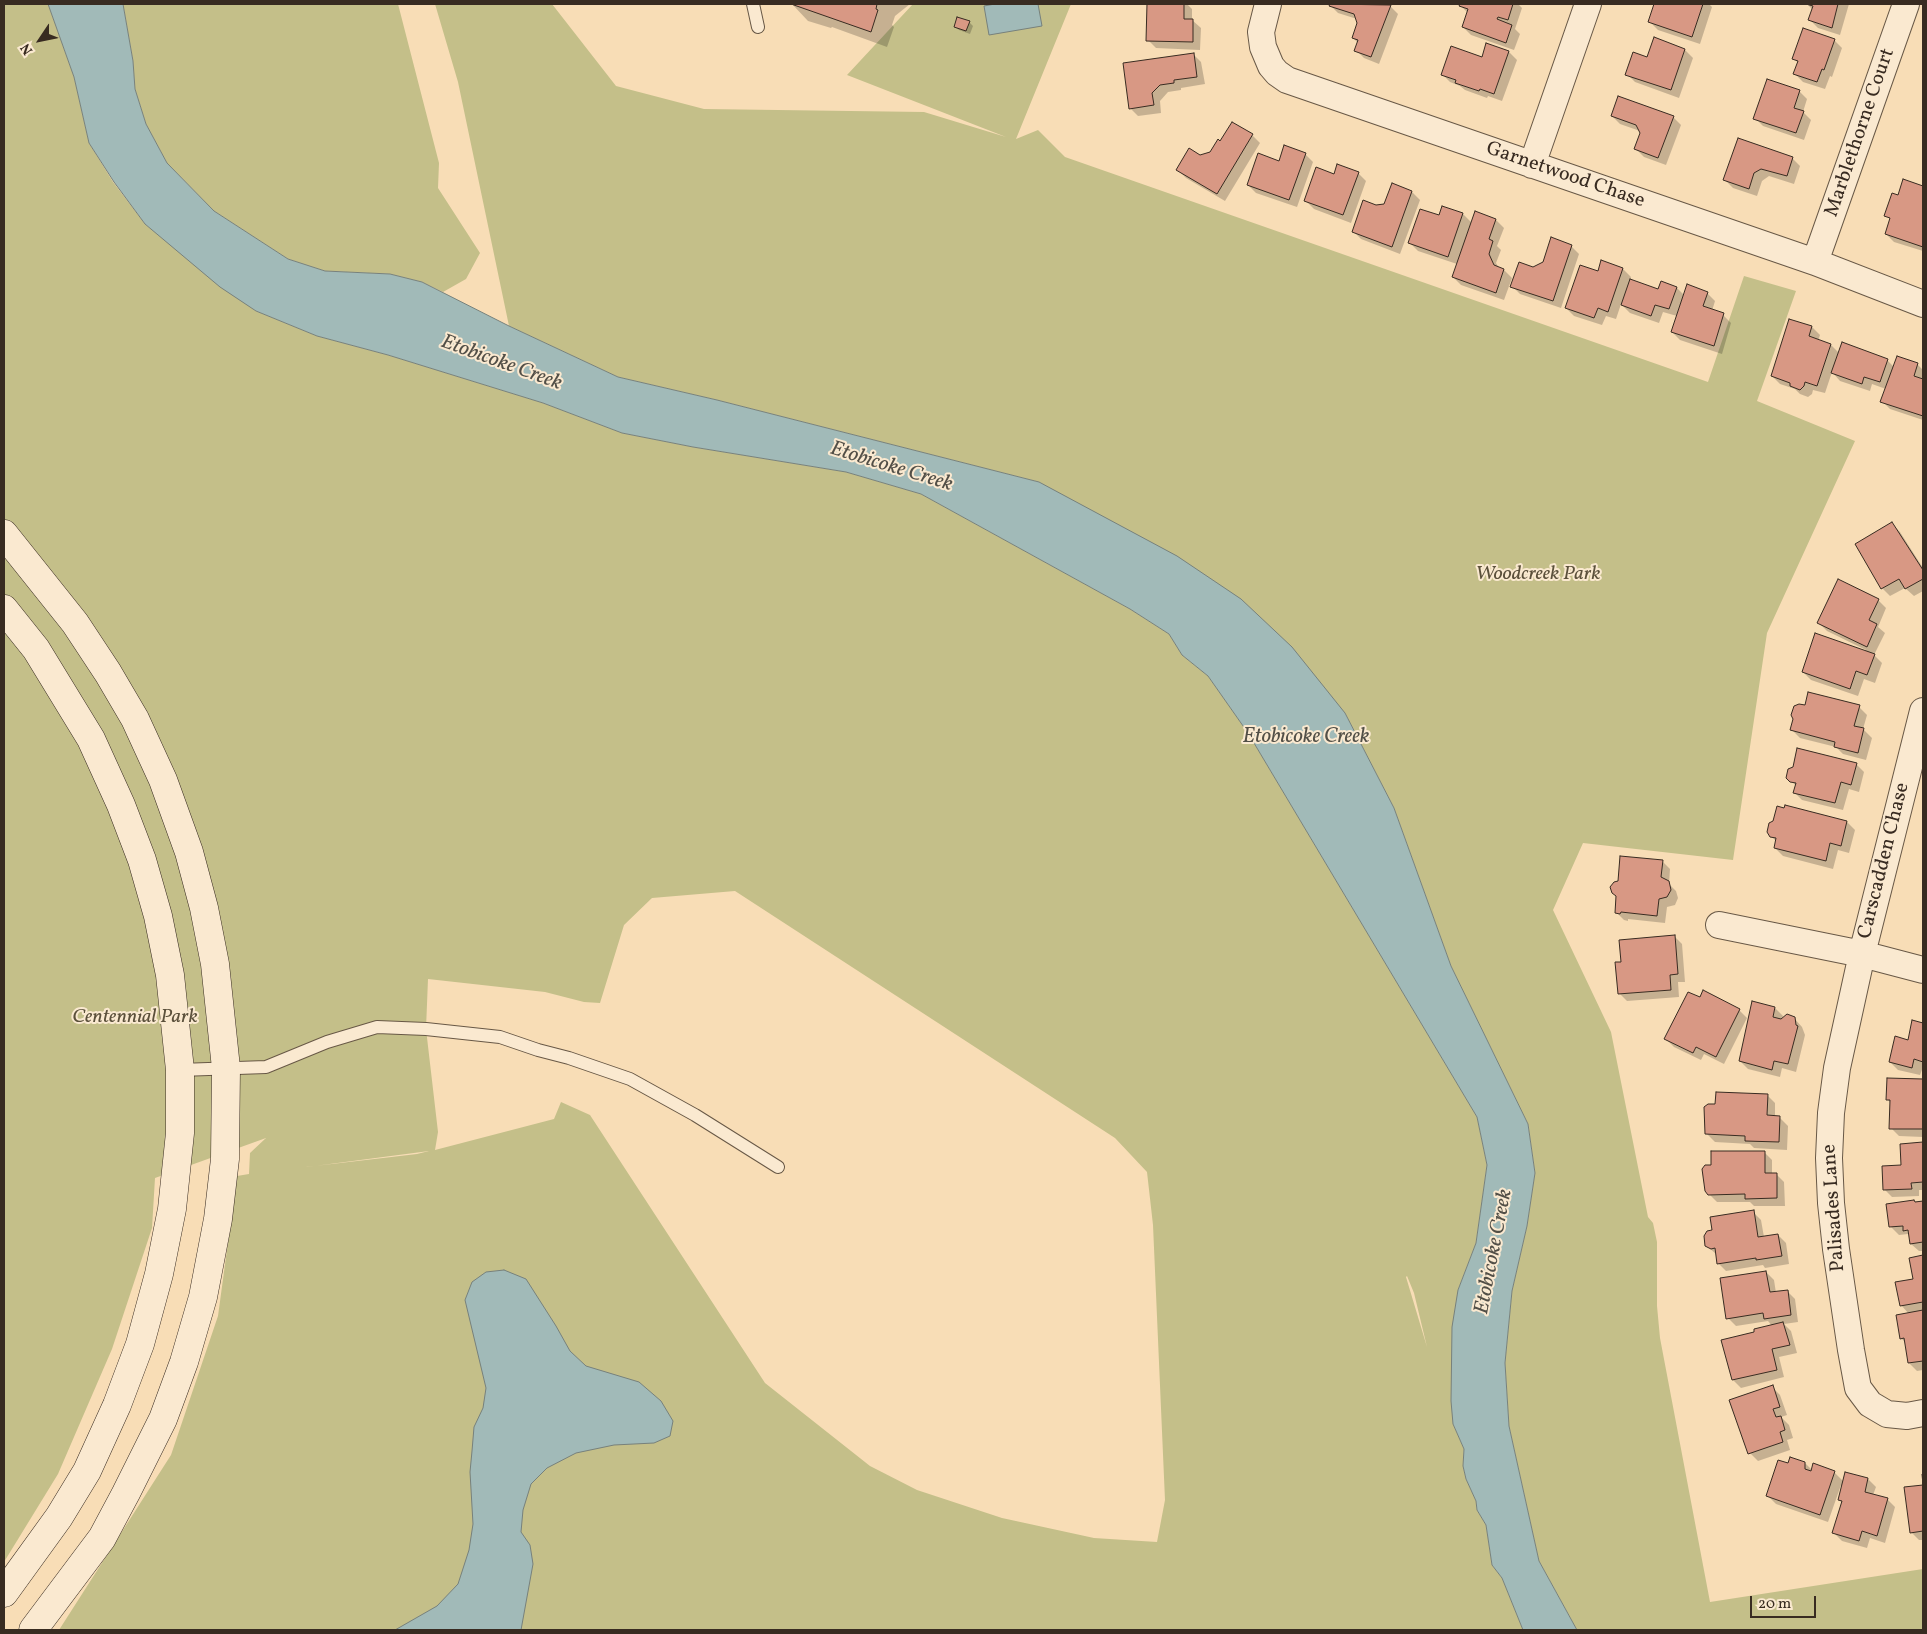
<!DOCTYPE html>
<style>
body{margin:0}
#map{position:relative;width:1927px;height:1634px;overflow:hidden;background:#f8ddb6;font-family:Vollkorn,serif}
canvas{display:block}
.frame{position:absolute;inset:0;border:5px solid #382b21;pointer-events:none}
.north{position:absolute;left:15px;top:15px;width:50px;height:50px;-webkit-text-stroke:4px #fae9d0;paint-order:stroke;rotate:236deg;font-size:14px;font-weight:700;line-height:20px;text-align:center;color:#382b21}
.north::after{content:'';display:block;margin:auto;width:18px;height:22px;background:#382b21;clip-path:polygon(50% 0,100% 100%,50% 72%,0 100%)}
.scale{position:absolute;left:1750px;top:1596px;width:66px;height:22px;box-sizing:border-box;border:2px solid #382b21;border-top:0;padding-left:6px;font-size:15px;line-height:18px;white-space:nowrap;color:#382b21;-webkit-text-stroke:4px #fae9d0;paint-order:stroke}
</style>
<div id="map">
<canvas width="1927" height="1634"></canvas>
<div class="frame"></div>
<div class="north">N</div>
<div class="scale">20 m</div>
</div>
<script>
const ctx = document.querySelector('canvas').getContext('2d');
ctx.lineJoin = 'round';
function paint(path, color) {
  ctx.fillStyle = color;
  ctx.fill(path, 'evenodd');
}
function shape(rows) {
  const path = new Path2D();
  for (const r of rows) {
    path.moveTo(r[0], r[1]);
    for (let i = 2; i < r.length; i += 2) path.lineTo(r[i], r[i + 1]);
  }
  return path;
}
function trace(path, color, width, dash) {
  ctx.strokeStyle = color;
  ctx.lineWidth = width;
  ctx.lineCap = dash ? 'butt' : 'round';
  ctx.setLineDash(dash || []);
  ctx.stroke(path);
}
function write(font, color, halo, rows, align = 'center') {
  ctx.font = font + ' Vollkorn,serif';
  ctx.lineWidth = 4;
  ctx.setLineDash([]);
  ctx.textBaseline = 'middle';
  ctx.strokeStyle = halo;
  ctx.fillStyle = color;
  for (const [text, x, y, turn = 0] of rows) {
    ctx.save();
    ctx.translate(x, y);
    ctx.rotate((+turn || 0) * Math.PI / 180);
    ctx.textAlign = isNaN(turn) ? turn : align;
    if (halo) ctx.strokeText(text, 0, 0);
    ctx.fillText(text, 0, 0);
    ctx.restore();
  }
}
const green = shape([
 [4,4,48,4,74,77,89,143,113,182,145,224,256,311,317,336,388,355,543,403,622,433,693,447,846,472,921,494,1130,609,1169,634,1182,655,1208,676,1248,733,1477,1117,1487,1165,1476,1243,1458,1290,1453,1424,1464,1449,1463,1466,1466,1479,1476,1501,1477,1510,1486,1525,1492,1565,1502,1578,1523,1630,59,1630,171,1455,218,1316,237,1176,249,1174,250,1153,266,1138,155,1178,152,1228,112,1349,58,1474,4,1562],
 [735,891,1115,1138,1147,1172,1153,1225,1165,1500,1157,1542,1094,1538,1002,1518,917,1490,870,1466,765,1383,590,1115,561,1102,554,1119,435,1150,438,1132,426,1029,428,979,545,992,584,1002,600,1003,624,925,652,898],
 [429,1151,417,1154,306,1167,307,1167],
 [1407,1276,1414,1293,1427,1347,1406,1277],
 [123,4,398,4,439,163,438,188,480,253,466,279,443,292,422,282,390,274,325,271,288,259,214,211,167,163,146,124,135,89,133,61],
 [435,4,552,4,616,86,704,109,924,112,1006,137,847,75,913,4,1071,4,1016,139,1038,130,1065,157,1708,382,1744,276,1796,291,1757,401,1855,441,1767,633,1733,860,1583,843,1553,910,1611,1032,1648,1217,1653,1223,1657,1242,1657,1306,1660,1338,1710,1602,1923,1569,1923,1630,1577,1630,1539,1561,1509,1426,1505,1363,1512,1291,1527,1226,1535,1173,1528,1124,1451,966,1394,808,1345,713,1039,482,717,400,618,377,509,326,458,82]
]);
const water = shape([
 [48,4,123,4,133,61,135,89,146,124,167,163,214,211,288,259,325,271,390,274,422,282,509,326,618,377,717,400,1039,482,1177,556,1241,599,1292,647,1345,713,1394,808,1451,966,1528,1124,1535,1173,1527,1226,1512,1291,1505,1363,1509,1426,1539,1561,1577,1630,1523,1630,1502,1578,1492,1565,1486,1525,1477,1510,1476,1501,1466,1479,1463,1466,1464,1449,1453,1424,1451,1401,1452,1327,1458,1290,1476,1243,1487,1165,1477,1117,1248,733,1208,676,1182,655,1169,634,1130,609,921,494,846,472,693,447,622,433,543,403,388,355,317,336,256,311,220,287,145,224,114,182,89,143,74,77,48,4],
 [995,4,1038,4,1042,26,989,35,984,6,995,4],
 [504,1270,526,1279,556,1326,570,1351,586,1366,639,1382,661,1401,673,1421,670,1436,654,1443,614,1445,576,1453,547,1468,531,1484,523,1510,521,1532,530,1545,533,1564,521,1630,395,1630,437,1606,458,1584,469,1550,473,1524,470,1472,472,1451,474,1427,483,1408,486,1388,465,1300,472,1282,486,1272,504,1270]
]);
const shadow = shape([
 [792,4,910,4,895,16,892,25,894,27,887,47,832,27,831,28,808,21],
 [1148,4,1187,4,1192,9,1192,20,1201,28,1200,50,1156,48,1148,40],
 [1331,4,1383,4,1390,6,1398,14,1379,64,1364,58,1356,50,1358,43,1353,38,1358,23,1357,19,1338,13,1330,5],
 [1462,4,1518,4,1522,8,1515,29,1520,34,1514,50,1471,35,1463,27,1468,13,1461,6],
 [1655,4,1666,6,1667,4,1709,4,1712,7,1700,44,1658,30,1650,22],
 [1807,4,1849,4,1840,35,1818,28,1810,20,1813,10],
 [969,22,973,26,970,34,959,30,955,27],
 [1655,39,1685,50,1693,58,1679,98,1635,82,1627,74,1648,59],
 [1834,40,1842,48,1832,77,1830,76,1825,89,1803,82,1795,74,1798,63,1794,58],
 [1509,52,1517,60,1502,101,1488,96,1487,98,1465,90,1460,86,1450,82,1442,74,1482,58],
 [1193,54,1201,62,1205,84,1181,88,1181,90,1168,92,1160,101,1161,113,1138,116,1130,108],
 [1799,91,1807,99,1803,112,1811,120,1804,140,1763,126,1755,118],
 [1612,116,1673,117,1681,125,1666,165,1644,157,1636,149,1641,133,1640,131,1620,124],
 [1252,135,1260,143,1225,201,1186,178,1178,170,1200,156,1211,153,1221,143],
 [1305,154,1313,162,1297,207,1256,193,1248,185,1280,162],
 [1792,158,1800,166,1794,184,1769,176,1762,181,1757,196,1733,188,1725,180],
 [1358,173,1366,181,1351,223,1314,209,1306,201,1335,175],
 [1904,181,1923,188,1923,251,1894,242,1886,234,1891,220,1886,215,1899,197],
 [1412,192,1420,200,1400,254,1361,239,1353,231,1376,206,1385,206],
 [1443,207,1463,214,1472,223,1496,220,1504,228,1497,246,1501,250,1496,263,1499,268,1504,270,1512,278,1504,300,1461,285,1453,277,1457,264,1418,251,1410,243,1439,216],
 [1571,246,1579,254,1561,308,1520,294,1512,286,1533,268],
 [1602,262,1623,269,1631,277,1630,280,1659,291,1677,288,1684,295,1707,293,1715,301,1712,311,1723,315,1731,323,1722,354,1680,340,1672,332,1677,316,1663,312,1659,323,1630,313,1621,304,1616,319,1606,316,1602,325,1574,316,1566,308,1599,272],
 [1812,327,1820,335,1818,341,1831,345,1839,353,1887,360,1894,367,1917,364,1923,370,1923,420,1890,409,1882,401,1886,389,1872,384,1870,391,1840,381,1832,372,1825,393,1813,390,1812,394,1808,397,1800,394,1795,389,1780,384,1772,376],
 [1892,524,1900,532,1923,568,1923,591,1914,596,1905,588,1890,596,1882,588,1857,544],
 [1839,581,1878,600,1886,608,1878,627,1885,633,1874,655,1882,663,1875,683,1864,679,1858,696,1811,680,1803,672,1866,650,1827,631,1819,623],
 [1806,707,1859,707,1867,715,1863,729,1872,738,1866,760,1843,754,1836,747,1800,738,1792,730],
 [1856,764,1864,772,1859,792,1849,789,1843,810,1802,800,1794,792,1796,786,1788,777],
 [1847,822,1855,830,1849,853,1838,850,1833,869,1783,856,1775,848,1777,842,1771,836],
 [1662,861,1670,869,1669,884,1676,891,1678,898,1675,905,1667,907,1665,923,1628,919,1628,921,1624,920,1616,912,1619,881],
 [1674,936,1682,944,1685,982,1678,982,1679,997,1627,1001,1619,993,1622,963],
 [1700,999,1739,1010,1747,1018,1724,1064,1704,1054,1701,1060,1674,1047,1666,1039],
 [1775,1008,1783,1016,1782,1019,1794,1018,1802,1027,1805,1035,1796,1072,1782,1068,1780,1077,1748,1069,1740,1061],
 [1913,1022,1923,1024,1923,1067,1920,1075,1898,1070,1890,1062,1909,1041],
 [1888,1079,1923,1080,1923,1137,1899,1136,1891,1128,1891,1103,1888,1100],
 [1767,1095,1775,1103,1775,1117,1780,1118,1788,1126,1787,1150,1754,1148,1750,1144,1715,1142,1707,1134],
 [1923,1144,1923,1190,1919,1190,1919,1196,1892,1197,1884,1189,1902,1167,1901,1145],
 [1764,1152,1772,1160,1772,1174,1776,1174,1784,1182,1785,1206,1754,1206,1750,1202,1717,1202,1709,1194,1706,1180,1703,1177,1703,1169],
 [1923,1201,1923,1251,1919,1251,1911,1244,1910,1236,1908,1234,1899,1235,1891,1227,1887,1205],
 [1753,1212,1761,1220,1764,1237,1778,1235,1786,1243,1789,1264,1765,1268,1763,1265,1726,1271,1718,1263,1717,1255,1706,1245],
 [1923,1257,1923,1370,1917,1371,1909,1363,1906,1343,1901,1338,1909,1314,1901,1305,1915,1280,1911,1259],
 [1766,1272,1774,1280,1776,1293,1787,1291,1795,1299,1798,1322,1784,1324,1791,1331,1797,1353,1779,1357,1784,1377,1741,1388,1733,1380,1756,1333,1772,1326,1768,1321,1736,1326,1728,1318],
 [1772,1387,1780,1395,1787,1415,1781,1417,1789,1425,1793,1438,1787,1440,1790,1450,1758,1461,1750,1453],
 [1805,1463,1812,1470,1834,1472,1844,1482,1868,1479,1876,1487,1873,1495,1887,1499,1895,1507,1885,1543,1870,1538,1867,1548,1842,1541,1834,1533,1842,1503,1839,1499,1843,1486,1841,1485,1828,1522,1776,1504,1768,1496,1789,1465],
 [1923,1486,1923,1540,1919,1540,1911,1532,1906,1488]
]);
const building = shape([
 [791,4,877,4,876,9,878,10,871,32,791,4],
 [1147,4,1184,4,1184,19,1193,19,1193,42,1146,41,1147,4],
 [1330,4,1391,5,1371,57,1354,51,1358,40,1352,38,1357,23,1354,14,1329,6,1330,4],
 [1460,4,1513,4,1508,20,1498,17,1497,19,1512,25,1506,43,1462,27,1468,9,1459,6,1460,4],
 [1654,4,1703,4,1692,37,1648,22,1654,4],
 [1806,4,1838,4,1832,28,1808,20,1813,6,1806,4],
 [957,17,970,21,966,31,954,27,957,17],
 [1803,28,1835,39,1824,70,1822,69,1817,82,1793,74,1798,61,1792,59,1803,28],
 [1654,37,1685,49,1671,90,1625,75,1633,52,1647,57,1654,37],
 [1486,43,1509,51,1494,94,1480,89,1479,91,1455,83,1456,80,1441,75,1451,46,1482,57,1486,43],
 [1194,53,1197,77,1174,80,1174,83,1160,85,1152,93,1154,105,1129,109,1123,63,1194,53],
 [1767,79,1800,90,1794,108,1804,111,1796,133,1753,119,1767,79],
 [1618,96,1674,116,1658,158,1634,149,1640,133,1636,125,1611,116,1618,96],
 [1232,122,1253,134,1217,194,1176,170,1189,148,1200,155,1210,152,1218,139,1220,141,1232,122],
 [1738,138,1793,157,1787,176,1761,169,1754,173,1749,189,1723,180,1738,138],
 [1284,145,1306,153,1289,200,1247,185,1258,153,1279,161,1284,145],
 [1337,164,1359,172,1343,215,1304,201,1316,167,1334,174,1337,164],
 [1903,179,1923,186,1923,247,1885,234,1890,218,1884,216,1892,193,1898,195,1903,179],
 [1392,183,1412,191,1392,247,1352,232,1363,200,1376,205,1384,204,1392,183],
 [1442,206,1463,213,1448,257,1408,243,1420,209,1439,215,1442,206],
 [1475,211,1496,219,1489,239,1493,241,1489,254,1494,265,1504,269,1496,293,1452,277,1475,211],
 [1551,237,1572,245,1553,301,1510,287,1519,262,1533,267,1543,262,1551,237],
 [1601,260,1623,268,1608,312,1598,308,1594,318,1565,308,1580,265,1598,271,1601,260],
 [1630,279,1658,289,1661,281,1677,287,1669,309,1655,305,1651,316,1621,305,1630,279],
 [1687,284,1708,292,1703,306,1724,313,1714,346,1671,332,1687,284],
 [1789,319,1812,326,1809,336,1831,344,1817,386,1805,382,1804,386,1800,390,1790,386,1790,383,1771,376,1789,319],
 [1842,342,1888,359,1880,382,1864,377,1862,384,1831,373,1842,342],
 [1897,356,1918,363,1914,376,1923,379,1923,416,1880,402,1897,356],
 [1892,522,1923,570,1923,579,1905,589,1899,579,1881,589,1855,544,1892,522],
 [1838,579,1879,599,1869,620,1877,624,1867,647,1817,623,1838,579],
 [1815,633,1875,654,1867,675,1856,671,1850,689,1802,672,1815,633],
 [1808,692,1860,705,1854,726,1864,728,1858,753,1834,747,1835,742,1790,730,1793,719,1791,715,1794,706,1799,704,1805,705,1808,692],
 [1797,748,1857,763,1851,785,1841,782,1835,803,1793,793,1796,783,1790,782,1786,778,1788,769,1793,767,1797,748],
 [1785,805,1847,821,1841,846,1830,843,1826,861,1774,848,1776,838,1770,837,1767,832,1769,823,1773,821,1777,806,1784,808,1785,805],
 [1620,856,1663,860,1661,877,1669,881,1671,890,1667,897,1659,899,1657,916,1621,912,1620,914,1615,913,1616,896,1612,893,1610,887,1614,882,1618,881,1620,856],
 [1675,935,1678,974,1670,975,1671,990,1618,994,1615,962,1621,962,1619,940,1675,935],
 [1703,990,1740,1009,1716,1057,1696,1047,1693,1053,1664,1039,1688,992,1700,997,1703,990],
 [1752,1001,1775,1007,1773,1017,1781,1019,1787,1014,1795,1017,1796,1025,1798,1026,1788,1064,1774,1061,1772,1070,1739,1061,1752,1001],
 [1912,1020,1923,1023,1923,1021,1923,1062,1914,1059,1912,1068,1889,1062,1895,1036,1908,1040,1912,1020],
 [1887,1078,1923,1079,1923,1129,1889,1129,1890,1100,1886,1100,1887,1078],
 [1716,1092,1768,1094,1767,1115,1780,1116,1779,1142,1745,1141,1745,1136,1705,1134,1704,1107,1708,1104,1715,1104,1716,1092],
 [1923,1142,1923,1182,1911,1183,1912,1189,1883,1190,1882,1166,1901,1165,1900,1144,1923,1142],
 [1711,1151,1765,1151,1765,1173,1777,1173,1777,1198,1745,1199,1745,1194,1708,1195,1705,1191,1702,1169,1705,1165,1711,1165,1711,1151],
 [1914,1200,1915,1202,1923,1201,1923,1242,1910,1244,1908,1230,1903,1231,1903,1226,1889,1227,1886,1204,1914,1200],
 [1754,1210,1758,1237,1778,1234,1782,1256,1756,1260,1756,1258,1717,1264,1715,1248,1711,1249,1705,1246,1704,1236,1707,1231,1712,1230,1710,1217,1754,1210],
 [1923,1255,1923,1302,1900,1306,1895,1282,1913,1279,1909,1258,1923,1255],
 [1766,1271,1770,1292,1788,1290,1791,1315,1764,1319,1763,1313,1726,1319,1720,1278,1766,1271],
 [1923,1310,1923,1361,1908,1363,1904,1338,1900,1339,1896,1315,1923,1310],
 [1783,1322,1790,1345,1772,1349,1777,1370,1732,1380,1721,1340,1754,1332,1754,1329,1783,1322],
 [1773,1385,1780,1407,1773,1409,1776,1417,1781,1416,1785,1430,1780,1432,1783,1442,1748,1454,1729,1400,1773,1385],
 [1790,1457,1805,1462,1805,1469,1811,1471,1813,1463,1835,1471,1820,1515,1766,1496,1778,1460,1788,1463,1790,1457],
 [1845,1472,1868,1478,1865,1492,1888,1498,1877,1536,1862,1531,1859,1541,1832,1533,1842,1501,1838,1500,1845,1472],
 [1923,1473,1923,1531,1910,1533,1904,1487,1923,1485,1922,1474,1923,1473]
]);
const lane = shape([
 [753,4,758,27],
 [180,1070,266,1067,327,1042,377,1027,426,1029,500,1037,538,1050,569,1058,630,1079,695,1115,778,1167]
]);
const street = shape([
 [1268,4,1261,32,1263,47,1271,66,1277,73,1287,80,1815,262,1923,304],
 [1532,165,1588,4],
 [1815,262,1906,4],
 [1923,711,1862,954,1837,1068,1831,1113,1829,1158,1831,1203,1836,1249,1851,1350,1858,1388,1870,1404,1887,1414,1907,1416,1923,1413],
 [1719,925,1862,954,1923,970]
]);
const secondary = shape([
 [4,534,75,623,108,673,135,719,163,780,189,852,204,908,215,964,226,1068,225,1159,218,1219,203,1297,184,1362,163,1419,126,1493,102,1538,33,1630],
 [4,609,36,649,91,739,121,805,142,860,158,916,170,975,180,1070,180,1133,172,1209,159,1274,140,1344,117,1405,87,1471,59,1517,4,1593]
]);
const streetNames = [
 ["Marblethorne Court",1861,133,-71],
 ["Garnetwood Chase",1565,176,19],
 ["Carscadden Chase",1885,861,-76],
 ["Palisades Lane",1835,1208,-94]
];
const parkNames = [
 ["Woodcreek Park",1538,575],
 ["Centennial Park",135,1018]
];
const waterNames = [
 ["Etobicoke Creek",501,364,20],
 ["Etobicoke Creek",891,468,17],
 ["Etobicoke Creek",1306,738],
 ["Etobicoke Creek",1495,1252,-79]
];
paint(green, '#c4bf89');
paint(water, '#a1bab8');
trace(water, '#77817c', 1);
paint(shadow, '#0003');
paint(building, '#d89884');
trace(building, '#382b21', 1);
trace(lane, '#685846', 14);
trace(street, '#685846', 28);
trace(secondary, '#382b21', 29);
trace(lane, '#fae9d0', 12);
trace(street, '#fae9d0', 26);
trace(secondary, '#fae9d0', 28);
write('20px', '#382b21', '#fae9d0', streetNames);
write('italic 20px', '#5b503b', '#fae9d0', parkNames);
write('italic 21px', '#524f47', '#fae9d0', waterNames);
</script>
